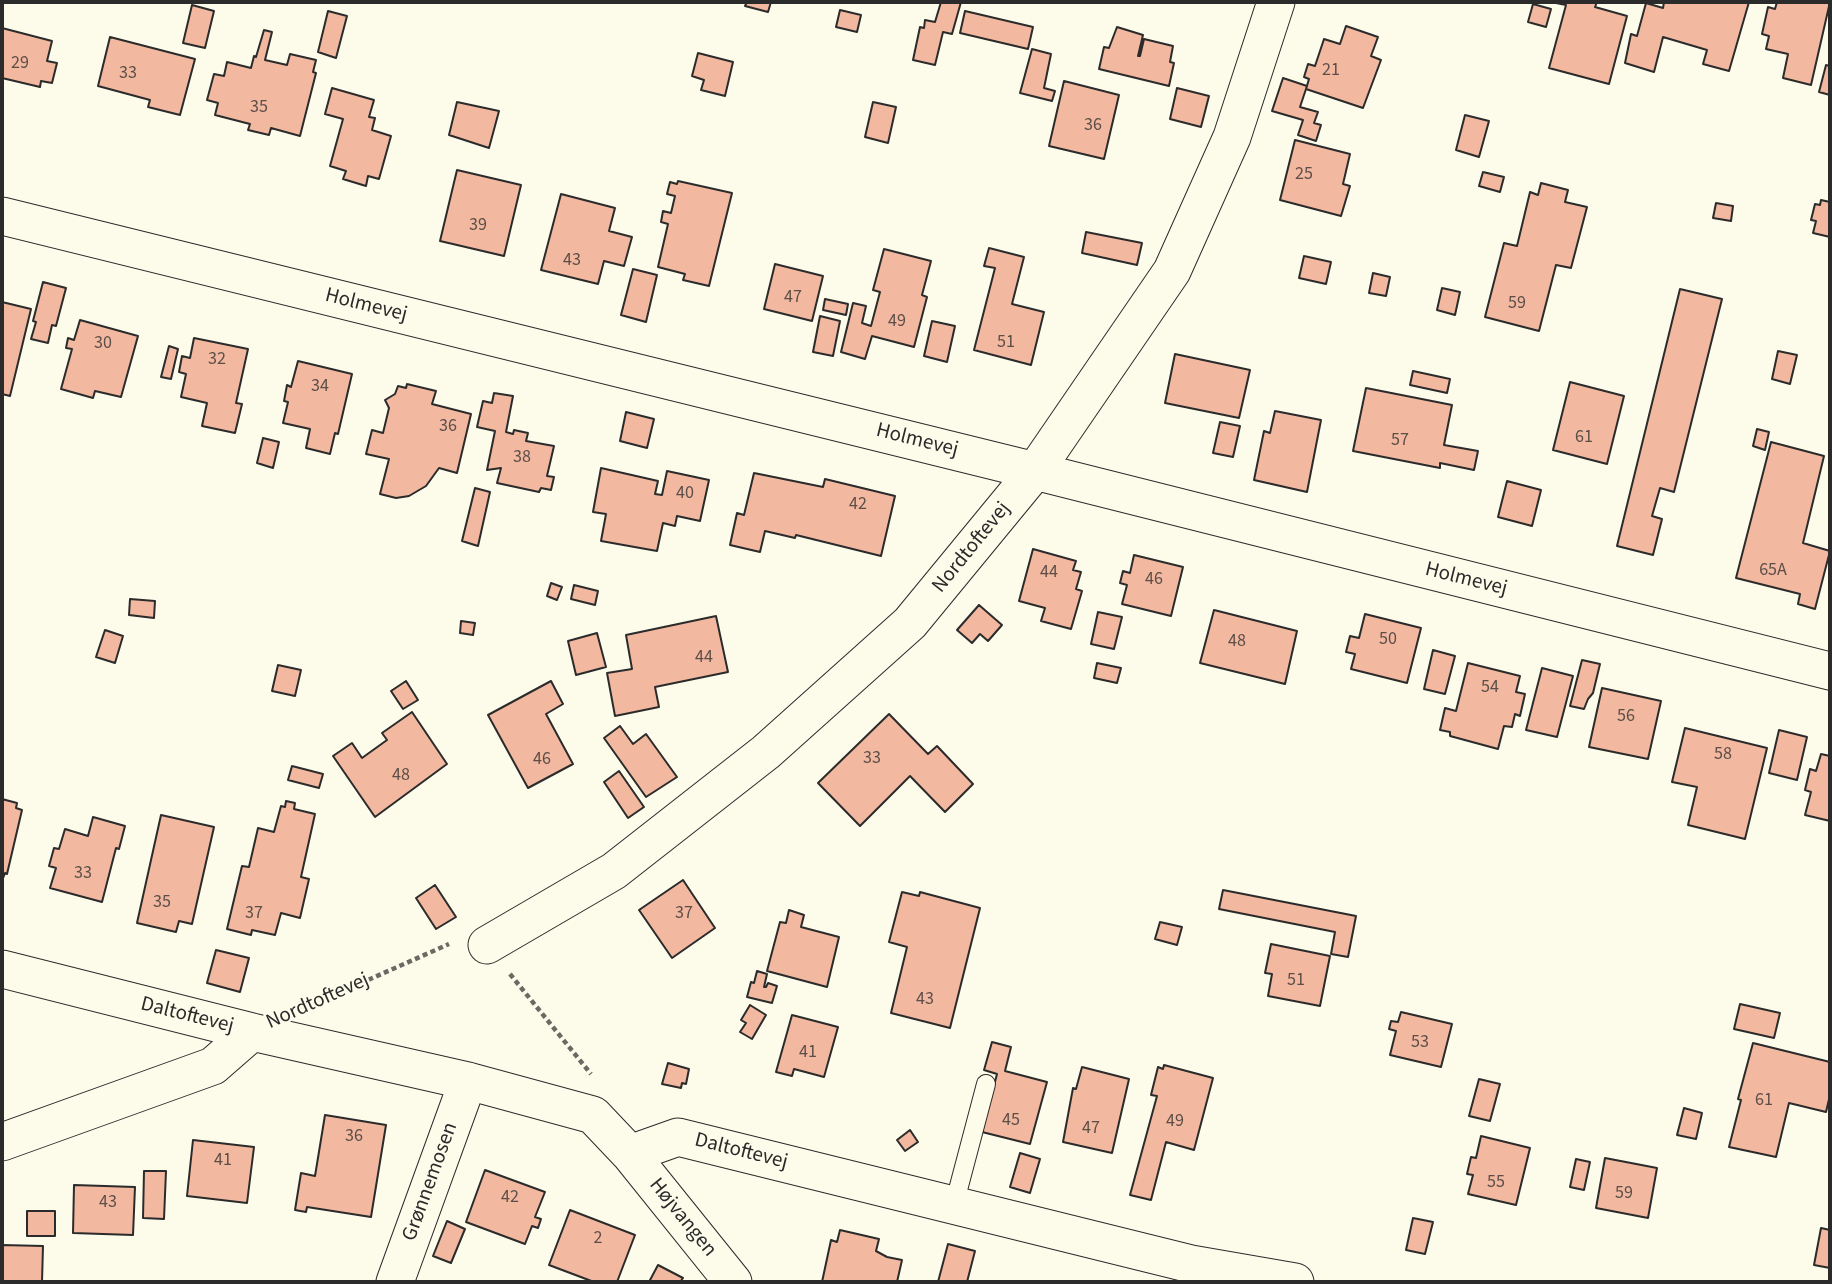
<!DOCTYPE html>
<meta charset="utf-8">
<style>
body{margin:0}
#map{position:relative;width:1832px;height:1284px;overflow:hidden;background:#fdfbea;font-family:"Source Sans 3",sans-serif}
canvas{display:block}
.frame{position:absolute;inset:0;border:4px solid #2b2b2b;pointer-events:none}
</style>
<div id="map">
<canvas width="1832" height="1284"></canvas>
<div class="frame"></div>
</div>
<script>
const ctx = document.querySelector('canvas').getContext('2d');
ctx.lineJoin = 'round';
function paint(path, color) {
  ctx.fillStyle = color;
  ctx.fill(path, 'evenodd');
}
function shape(rows) {
  const path = new Path2D();
  for (const r of rows) {
    path.moveTo(r[0], r[1]);
    for (let i = 2; i < r.length; i += 2) path.lineTo(r[i], r[i + 1]);
  }
  return path;
}
function trace(path, color, width, dash) {
  ctx.strokeStyle = color;
  ctx.lineWidth = width;
  ctx.lineCap = dash ? 'butt' : 'round';
  ctx.setLineDash(dash || []);
  ctx.stroke(path);
}
function write(font, color, halo, rows, align = 'center') {
  ctx.font = font + ' "Source Sans 3",sans-serif';
  ctx.lineWidth = 5;
  ctx.setLineDash([]);
  ctx.textBaseline = 'middle';
  ctx.strokeStyle = halo;
  ctx.fillStyle = color;
  for (const [text, x, y, turn = 0] of rows) {
    ctx.save();
    ctx.translate(x, y);
    ctx.rotate((+turn || 0) * Math.PI / 180);
    ctx.textAlign = isNaN(turn) ? turn : align;
    if (halo) ctx.strokeText(text, 0, 0);
    ctx.fillText(text, 0, 0);
    ctx.restore();
  }
}
const building = shape([
 [747,2,771,2,768,12,745,6,747,2],
 [941,2,961,2,952,34,943,32,935,65,913,60,920,27,924,28,925,20,935,22,941,2],
 [1551,2,1597,2,1595,7,1627,16,1609,84,1549,68,1566,5,1551,2],
 [1664,2,1749,2,1729,71,1703,64,1707,50,1663,37,1654,72,1625,63,1631,34,1637,36,1646,3,1663,8,1664,2],
 [1777,2,1830,2,1811,85,1783,78,1788,54,1766,49,1769,36,1762,34,1768,7,1775,9,1777,2],
 [1533,4,1551,9,1546,27,1528,22,1533,4],
 [192,5,214,11,205,48,183,43,192,5],
 [840,10,861,15,857,32,836,27,840,10],
 [328,11,347,16,336,58,318,52,328,11],
 [965,11,1033,27,1028,49,960,33,965,11],
 [1346,26,1378,37,1371,56,1381,60,1363,108,1306,89,1309,79,1304,77,1308,64,1315,66,1324,39,1340,44,1346,26],
 [1117,27,1143,35,1138,56,1140,56,1144,39,1173,46,1170,62,1174,63,1169,86,1099,69,1104,47,1109,48,1117,27],
 [2,28,52,41,47,61,57,63,52,83,41,81,40,87,2,78,2,28],
 [264,30,272,32,265,60,287,65,290,54,316,60,313,72,316,73,300,136,271,128,269,135,248,130,250,124,215,115,218,103,207,100,214,74,224,76,227,62,251,68,254,56,256,57,264,30],
 [110,37,195,59,180,115,148,107,150,100,98,86,110,37],
 [1032,49,1051,54,1044,88,1055,91,1052,101,1020,93,1032,49],
 [698,53,733,62,725,96,701,90,704,80,692,76,698,53],
 [1826,65,1830,66,1830,95,1819,92,1826,65],
 [1283,78,1307,86,1300,107,1318,112,1314,123,1321,125,1316,141,1298,135,1303,120,1272,111,1283,78],
 [1064,81,1119,95,1104,159,1049,146,1064,81],
 [332,88,374,100,369,117,375,118,372,130,391,136,379,179,368,176,366,186,343,179,346,171,330,166,343,119,325,114,332,88],
 [1177,88,1209,96,1201,127,1170,119,1177,88],
 [457,102,499,111,489,148,449,135,457,102],
 [873,102,896,107,888,143,865,137,873,102],
 [1465,115,1489,121,1479,157,1456,150,1465,115],
 [1295,140,1350,154,1343,184,1350,186,1341,216,1280,200,1295,140],
 [457,170,521,185,504,256,440,241,457,170],
 [1483,172,1504,177,1500,192,1479,186,1483,172],
 [678,181,732,193,709,286,683,280,685,274,658,267,668,224,661,222,663,211,671,213,675,196,667,194,670,182,677,184,678,181],
 [1541,183,1568,190,1565,202,1587,207,1571,268,1556,265,1539,331,1485,317,1504,243,1517,246,1530,192,1538,195,1541,183],
 [561,194,615,208,609,231,632,237,624,266,604,261,598,284,541,270,561,194],
 [1821,200,1830,202,1830,237,1813,233,1816,221,1811,220,1815,204,1820,205,1821,200],
 [1716,203,1733,206,1731,221,1713,218,1716,203],
 [1086,232,1142,243,1137,265,1082,253,1086,232],
 [989,248,1024,257,1012,304,1044,312,1031,365,974,350,995,268,984,266,989,248],
 [884,249,931,261,922,295,927,297,914,347,872,336,865,359,841,352,853,303,866,306,862,323,871,326,880,292,873,290,884,249],
 [1304,256,1331,262,1326,284,1299,278,1304,256],
 [775,264,823,276,812,321,764,309,775,264],
 [633,269,657,275,646,322,621,315,633,269],
 [1373,273,1390,277,1386,296,1369,293,1373,273],
 [43,282,66,288,56,326,52,325,48,343,31,339,36,322,33,321,43,282],
 [1442,288,1460,292,1455,315,1437,310,1442,288],
 [1680,289,1722,299,1674,492,1660,488,1652,516,1662,519,1653,555,1617,546,1680,289],
 [825,299,848,304,846,315,823,310,825,299],
 [2,302,31,309,10,396,2,394,2,302],
 [820,316,840,321,833,356,813,352,820,316],
 [80,320,138,336,121,397,95,391,93,398,61,389,72,349,66,348,68,338,74,340,80,320],
 [932,321,955,326,947,362,924,356,932,321],
 [194,338,248,349,236,403,242,404,235,433,202,426,207,403,181,397,186,374,179,372,182,356,190,358,194,338],
 [169,346,178,349,171,379,161,377,169,346],
 [1778,351,1797,355,1790,384,1772,379,1778,351],
 [1175,354,1250,370,1239,418,1165,403,1175,354],
 [298,361,352,374,338,434,335,433,330,454,306,448,310,429,283,423,288,402,284,401,287,385,291,387,298,361],
 [1413,371,1450,379,1447,393,1410,385,1413,371],
 [1570,382,1624,396,1607,464,1553,450,1570,382],
 [407,384,436,391,432,404,471,414,457,473,439,468,426,486,409,496,396,498,380,494,389,459,366,454,372,430,383,433,389,408,385,400,395,394,398,386,406,388,407,384],
 [1366,388,1452,405,1444,445,1478,451,1474,470,1440,463,1440,468,1353,451,1366,388],
 [494,393,513,396,506,432,513,434,514,430,528,433,526,441,554,446,547,476,554,477,551,490,541,488,539,492,497,483,501,468,487,470,495,431,477,427,483,401,492,403,494,393],
 [1275,411,1321,420,1307,492,1254,480,1264,431,1270,433,1275,411],
 [626,412,654,419,647,448,620,441,626,412],
 [1220,422,1240,426,1233,457,1213,453,1220,422],
 [1757,429,1769,432,1765,450,1753,446,1757,429],
 [263,438,279,442,273,468,257,463,263,438],
 [1771,442,1824,456,1803,543,1830,551,1815,609,1798,604,1800,594,1736,578,1771,442],
 [601,468,658,481,655,494,662,495,667,471,709,480,700,521,677,516,675,526,663,523,657,551,601,541,606,514,593,512,601,468],
 [754,473,823,487,825,479,895,496,881,556,796,535,795,538,765,531,760,552,730,545,737,513,744,515,754,473],
 [1507,481,1541,490,1532,526,1498,517,1507,481],
 [475,488,490,492,478,546,462,541,475,488],
 [1033,549,1076,561,1073,570,1081,572,1076,589,1082,591,1071,629,1041,621,1045,608,1019,601,1033,549],
 [1134,555,1183,567,1171,616,1122,604,1127,585,1120,583,1123,571,1130,573,1134,555],
 [551,583,562,587,557,600,547,596,551,583],
 [574,585,598,591,595,605,571,599,574,585],
 [130,599,155,601,154,618,129,615,130,599],
 [979,605,1002,625,988,641,980,634,972,643,957,630,979,605],
 [1214,610,1297,631,1285,684,1200,663,1214,610],
 [1098,612,1122,617,1114,649,1091,644,1098,612],
 [1365,614,1421,628,1407,683,1351,669,1355,654,1346,652,1350,636,1359,638,1365,614],
 [716,616,728,672,655,687,659,707,615,716,607,673,632,669,626,635,716,616],
 [461,621,475,623,473,635,460,633,461,621],
 [105,630,123,636,115,663,96,657,105,630],
 [597,633,606,667,576,675,568,641,597,633],
 [1433,650,1455,656,1445,694,1424,689,1433,650],
 [1582,660,1600,664,1593,693,1588,699,1584,709,1570,706,1582,660],
 [1097,663,1121,668,1117,683,1094,678,1097,663],
 [1468,663,1520,676,1516,692,1525,694,1520,716,1515,714,1512,727,1504,726,1498,749,1450,736,1450,732,1440,730,1445,708,1456,711,1468,663],
 [278,665,301,670,295,696,272,691,278,665],
 [1542,668,1573,676,1557,737,1526,730,1542,668],
 [406,681,418,700,403,709,391,691,406,681],
 [551,681,563,704,546,714,573,764,528,788,488,715,551,681],
 [1602,688,1661,701,1648,759,1589,747,1602,688],
 [412,712,447,764,375,817,333,756,352,743,362,758,387,740,382,733,412,712],
 [889,714,928,754,937,746,973,784,945,812,910,776,860,826,818,783,889,714],
 [620,726,633,744,646,734,677,777,646,797,604,738,620,726],
 [1685,728,1767,748,1745,839,1688,825,1697,787,1672,782,1685,728],
 [1779,730,1807,737,1797,780,1769,773,1779,730],
 [1821,754,1830,756,1830,821,1805,815,1811,792,1805,790,1810,769,1816,771,1821,754],
 [292,766,323,774,319,788,288,780,292,766],
 [619,771,644,807,628,818,604,782,619,771],
 [2,799,17,803,16,808,22,810,7,874,5,873,2,881,2,799],
 [286,801,295,803,294,809,315,814,301,877,309,879,300,918,281,913,275,935,252,930,251,935,227,929,242,866,249,867,258,828,274,832,281,806,285,807,286,801],
 [161,815,214,827,192,924,179,921,176,932,137,923,161,815],
 [93,817,125,826,119,849,116,848,102,902,50,888,56,868,49,866,54,848,59,849,65,829,88,836,93,817],
 [683,880,715,928,672,958,639,910,683,880],
 [435,885,456,917,436,929,416,898,435,885],
 [1223,890,1356,916,1348,957,1331,954,1335,932,1219,909,1223,890],
 [902,892,919,896,920,892,980,908,950,1028,891,1013,907,947,889,942,902,892],
 [789,910,804,915,801,927,839,937,827,987,767,971,780,922,786,923,789,910],
 [1160,922,1182,927,1177,945,1155,939,1160,922],
 [1271,944,1330,956,1320,1006,1268,996,1272,974,1265,973,1271,944],
 [216,950,249,958,240,992,207,983,216,950],
 [757,971,767,974,764,987,766,987,768,983,777,986,772,1003,747,997,751,982,754,983,757,971],
 [1740,1004,1780,1013,1774,1038,1734,1029,1740,1004],
 [750,1005,766,1015,752,1039,740,1032,746,1023,741,1020,750,1005],
 [1401,1012,1452,1024,1441,1067,1390,1055,1396,1031,1389,1029,1391,1021,1398,1022,1401,1012],
 [792,1015,838,1027,824,1077,794,1069,792,1076,776,1072,792,1015],
 [992,1042,1011,1047,1005,1071,1047,1082,1030,1144,982,1132,997,1074,984,1070,992,1042],
 [1753,1043,1830,1062,1830,1095,1826,1112,1789,1103,1776,1157,1729,1147,1741,1100,1738,1099,1753,1043],
 [668,1063,689,1069,686,1084,682,1083,681,1088,662,1084,668,1063],
 [1164,1065,1213,1078,1194,1150,1166,1142,1151,1200,1130,1195,1157,1096,1151,1095,1158,1067,1163,1069,1164,1065],
 [1082,1067,1129,1079,1112,1153,1063,1142,1073,1088,1076,1089,1082,1067],
 [1479,1079,1500,1084,1490,1121,1469,1116,1479,1079],
 [1684,1108,1702,1113,1696,1139,1677,1135,1684,1108],
 [325,1115,386,1125,371,1217,307,1207,306,1212,295,1210,301,1173,315,1176,325,1115],
 [910,1130,918,1142,905,1151,897,1140,910,1130],
 [1481,1136,1530,1148,1516,1205,1468,1194,1473,1175,1467,1174,1471,1157,1476,1158,1481,1136],
 [193,1140,254,1147,247,1203,187,1196,193,1140],
 [1020,1153,1040,1159,1030,1193,1010,1187,1020,1153],
 [1605,1158,1657,1168,1648,1218,1596,1208,1605,1158],
 [1576,1159,1590,1162,1584,1190,1570,1187,1576,1159],
 [485,1170,545,1192,535,1217,541,1219,538,1228,532,1226,525,1244,466,1222,485,1170],
 [144,1171,166,1171,164,1219,143,1218,144,1171],
 [74,1185,135,1187,133,1235,73,1233,74,1185],
 [570,1210,635,1235,617,1282,594,1282,549,1265,570,1210],
 [27,1211,55,1211,55,1236,27,1236,27,1211],
 [1413,1218,1433,1222,1425,1254,1406,1250,1413,1218],
 [447,1221,465,1229,451,1263,433,1256,447,1221],
 [1821,1228,1830,1230,1830,1268,1814,1265,1821,1228],
 [840,1230,879,1239,876,1251,887,1257,902,1260,897,1282,822,1282,831,1240,837,1242,840,1230],
 [948,1244,975,1251,967,1282,938,1282,948,1244],
 [2,1245,43,1246,42,1282,2,1282,2,1245],
 [658,1265,683,1278,680,1282,649,1282,658,1265]
]);
const path = shape([
 [510,974,591,1074],
 [314,1004,449,944]
]);
const service = shape([
 [954,1205,986,1084]
]);
const minor = shape([
 [2,216,1035,471,1830,671],
 [487,945,614,871,766,752,910,623,1035,471,1172,271,1232,137,1276,2],
 [2,969,252,1032,468,1081,593,1115,630,1154,678,1137,1191,1264,1295,1282],
 [2,1142,213,1066,252,1032],
 [630,1154,733,1282],
 [395,1282,468,1081]
]);
const numberNames = [
 ["29",20,64],
 ["21",1331,71],
 ["33",128,74],
 ["35",259,108],
 ["36",1093,126],
 ["25",1304,175],
 ["39",478,226],
 ["43",572,261],
 ["47",793,298],
 ["59",1517,304],
 ["49",897,322],
 ["51",1006,343],
 ["30",103,344],
 ["32",217,360],
 ["34",320,387],
 ["36",448,427],
 ["61",1584,438],
 ["57",1400,441],
 ["38",522,458],
 ["40",685,494],
 ["42",858,505],
 ["65A",1773,571],
 ["44",1049,573],
 ["46",1154,580],
 ["50",1388,640],
 ["48",1237,642],
 ["44",704,658],
 ["54",1490,688],
 ["56",1626,717],
 ["58",1723,755],
 ["33",872,759],
 ["46",542,760],
 ["48",401,776],
 ["33",83,874],
 ["35",162,903],
 ["37",254,914],
 ["37",684,914],
 ["51",1296,981],
 ["43",925,1000],
 ["53",1420,1043],
 ["41",808,1053],
 ["61",1764,1101],
 ["45",1011,1121],
 ["49",1175,1122],
 ["47",1091,1129],
 ["36",354,1137],
 ["41",223,1161],
 ["55",1496,1183],
 ["59",1624,1194],
 ["42",510,1198],
 ["43",108,1203],
 ["2",598,1239]
];
const streetNames = [
 ["Holmevej",366,306,14],
 ["Holmevej",917,441,14],
 ["Nordtoftevej",972,548,-51],
 ["Holmevej",1466,580,14],
 ["Nordtoftevej",318,1002,-24],
 ["Daltoftevej",187,1016,14],
 ["Daltoftevej",741,1152,14],
 ["Grønnemosen",431,1182,-70],
 ["Højvangen",682,1218,51]
];
paint(building, '#f2b8a0');
trace(building, '#2b2b2b', 2);
trace(service, '#2b2b2b', 20);
trace(minor, '#2b2b2b', 39);
trace(path, '#6a6964', 4.5, [5, 3.5]);
trace(service, '#fdfbea', 18);
trace(minor, '#fdfbea', 37);
write('18px', '#5d4e48', null, numberNames);
write('21px', '#2b2b2b', '#fdfbea', streetNames);
</script>
